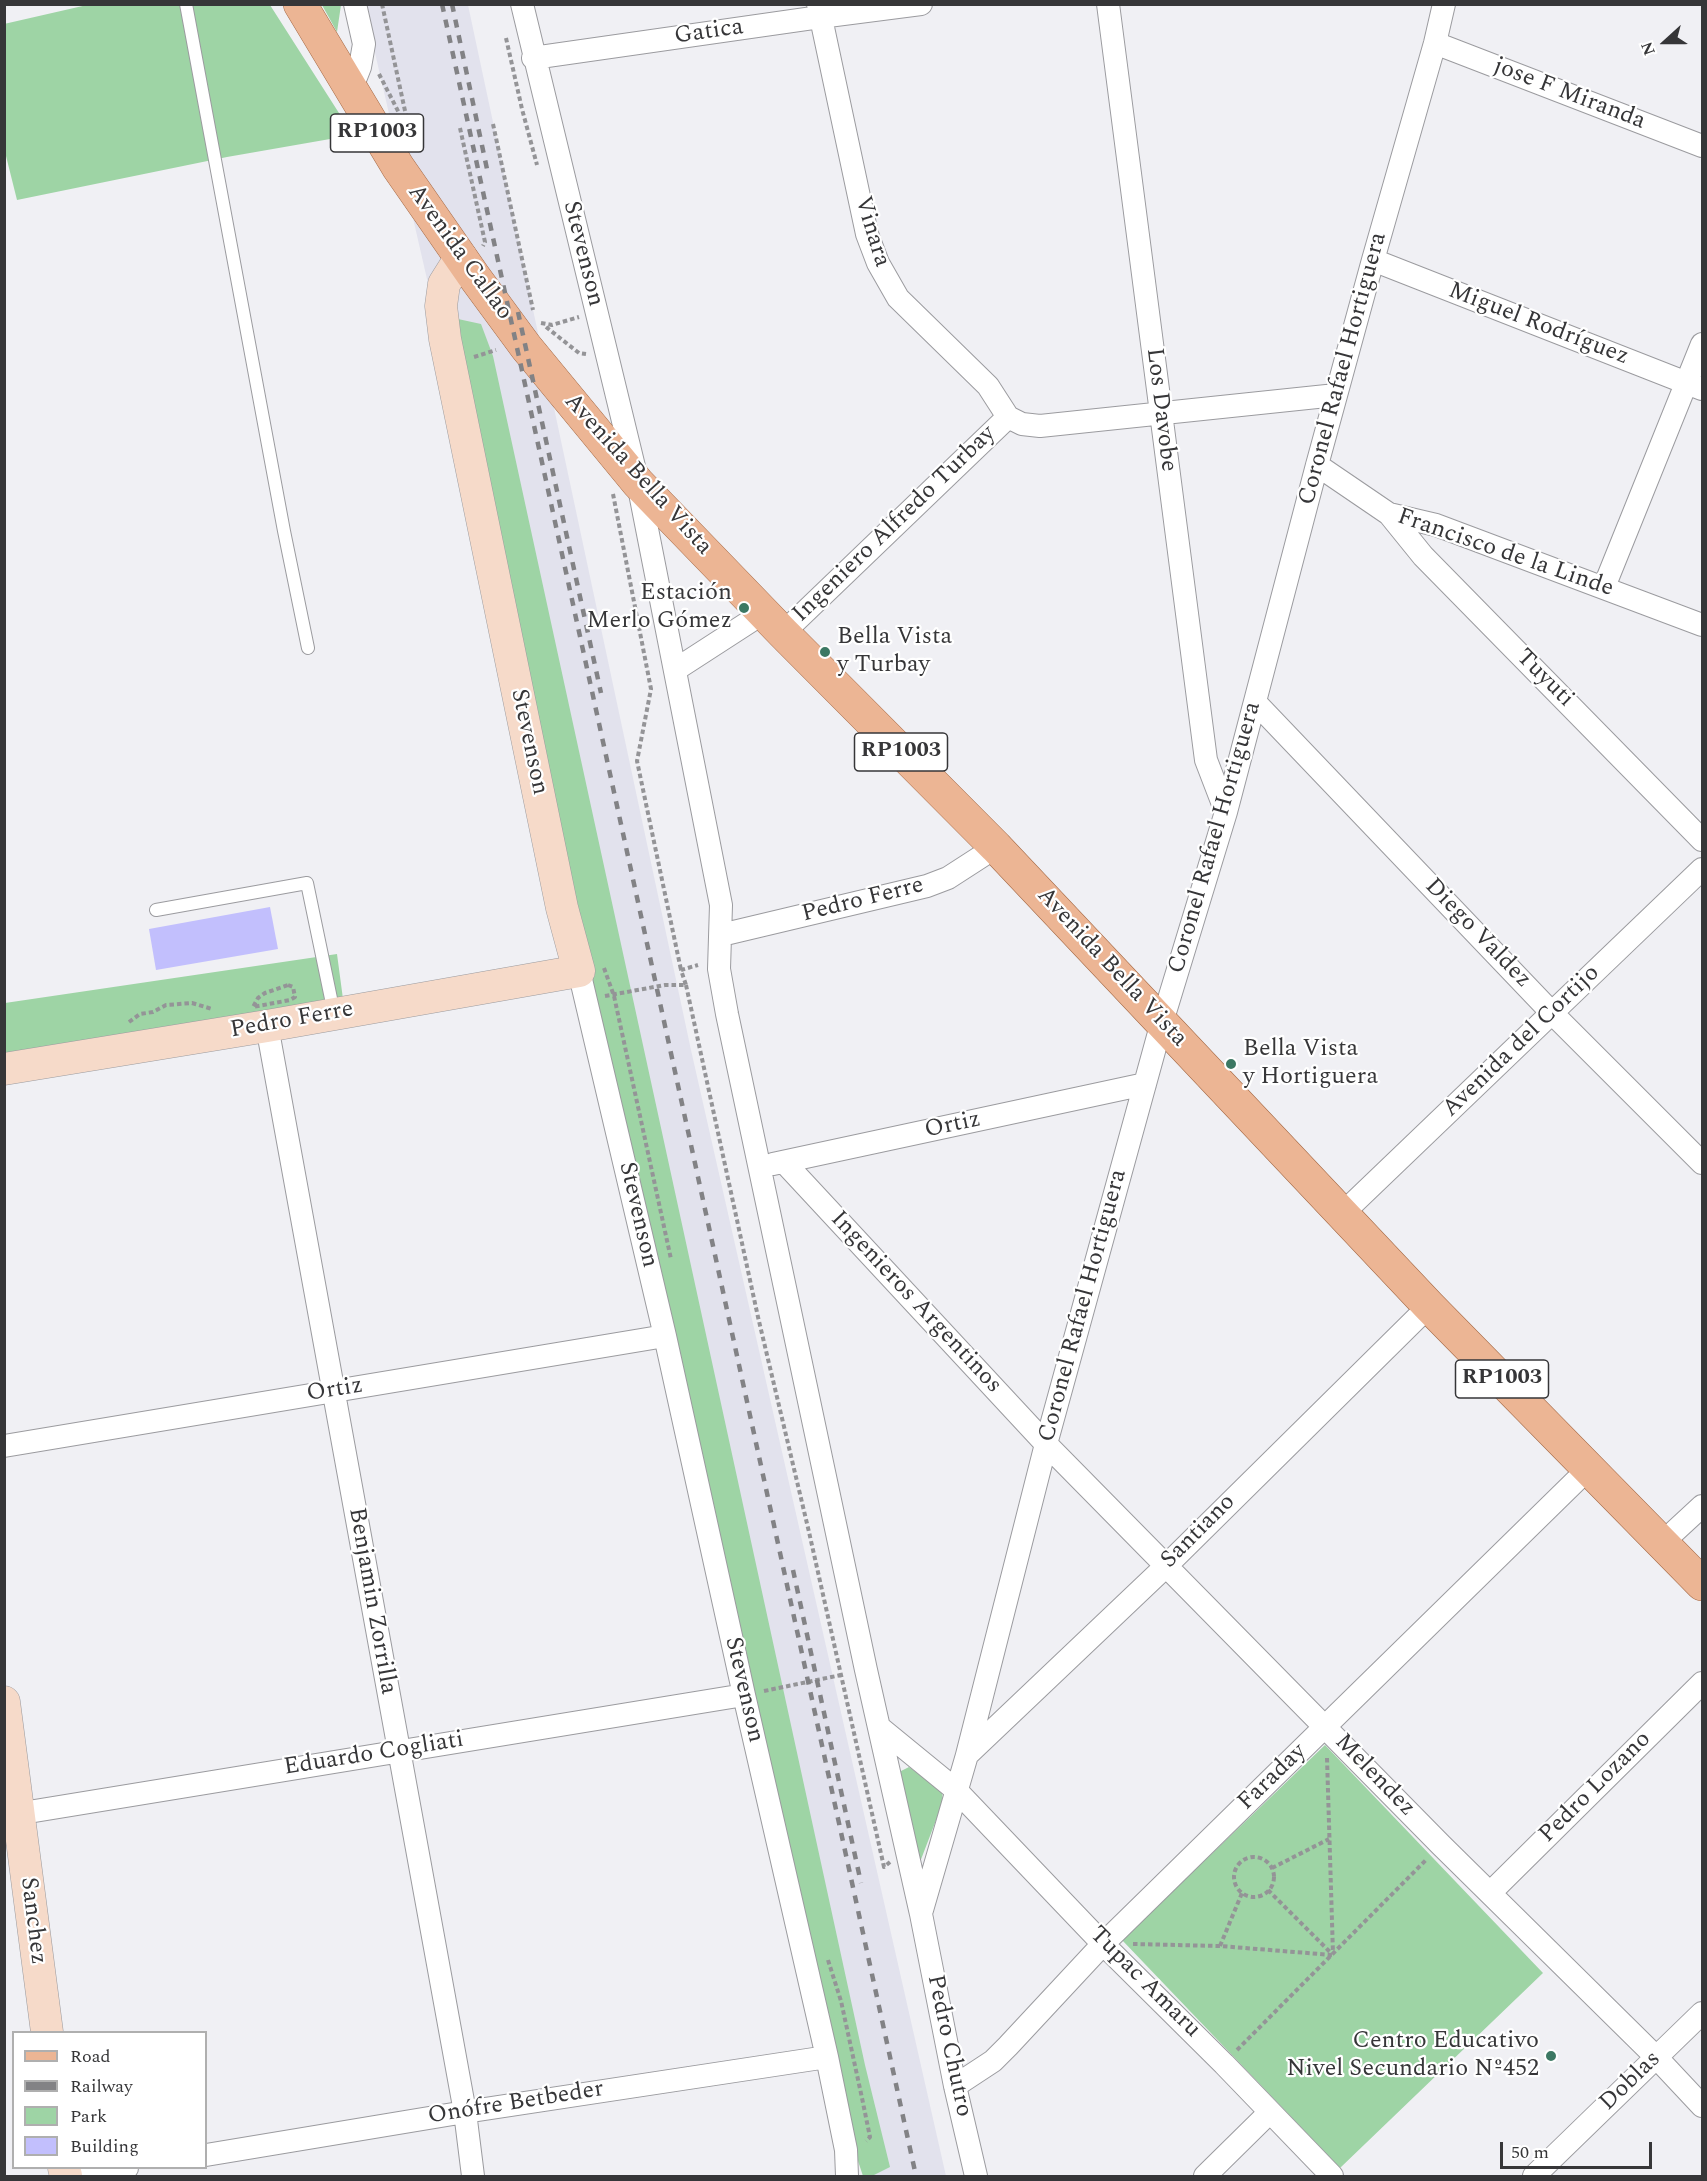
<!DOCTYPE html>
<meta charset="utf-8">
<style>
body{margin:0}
#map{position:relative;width:1707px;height:2181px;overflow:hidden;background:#f0f0f4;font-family:Spectral,serif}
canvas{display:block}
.frame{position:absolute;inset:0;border:6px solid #363638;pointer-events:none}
.legend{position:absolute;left:12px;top:2031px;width:195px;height:138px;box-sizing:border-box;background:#fff;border:2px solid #afafaf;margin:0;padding:8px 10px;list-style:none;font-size:18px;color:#363638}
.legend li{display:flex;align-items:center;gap:12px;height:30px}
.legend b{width:30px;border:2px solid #afafaf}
.north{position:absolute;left:1635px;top:12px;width:60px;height:60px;-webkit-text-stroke:4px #fff;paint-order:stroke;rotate:249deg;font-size:16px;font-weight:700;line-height:24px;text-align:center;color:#363638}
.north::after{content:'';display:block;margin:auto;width:21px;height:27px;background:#363638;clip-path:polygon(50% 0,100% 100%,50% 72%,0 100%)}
.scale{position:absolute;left:1500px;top:2142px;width:152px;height:27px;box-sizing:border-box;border:3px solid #363638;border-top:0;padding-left:8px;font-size:18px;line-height:21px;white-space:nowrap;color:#363638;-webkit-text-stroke:4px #fff;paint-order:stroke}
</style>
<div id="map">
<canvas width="1707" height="2181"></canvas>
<div class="frame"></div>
<ul class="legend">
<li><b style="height:8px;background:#ecb594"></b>Road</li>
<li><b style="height:8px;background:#828285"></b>Railway</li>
<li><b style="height:16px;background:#9ed4a5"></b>Park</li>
<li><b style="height:16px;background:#c2bffd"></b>Building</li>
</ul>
<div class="north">N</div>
<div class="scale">50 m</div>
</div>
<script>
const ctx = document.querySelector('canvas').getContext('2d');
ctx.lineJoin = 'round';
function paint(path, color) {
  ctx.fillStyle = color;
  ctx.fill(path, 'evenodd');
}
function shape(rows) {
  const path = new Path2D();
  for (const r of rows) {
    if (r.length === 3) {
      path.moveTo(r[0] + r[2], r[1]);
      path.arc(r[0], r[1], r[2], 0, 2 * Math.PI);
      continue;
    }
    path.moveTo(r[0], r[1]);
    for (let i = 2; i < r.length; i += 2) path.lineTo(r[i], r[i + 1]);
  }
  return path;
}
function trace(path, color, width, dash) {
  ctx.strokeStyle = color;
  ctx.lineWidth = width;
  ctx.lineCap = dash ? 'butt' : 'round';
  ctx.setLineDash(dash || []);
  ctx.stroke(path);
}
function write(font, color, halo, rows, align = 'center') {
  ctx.font = font + ' Spectral,serif';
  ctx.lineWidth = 4.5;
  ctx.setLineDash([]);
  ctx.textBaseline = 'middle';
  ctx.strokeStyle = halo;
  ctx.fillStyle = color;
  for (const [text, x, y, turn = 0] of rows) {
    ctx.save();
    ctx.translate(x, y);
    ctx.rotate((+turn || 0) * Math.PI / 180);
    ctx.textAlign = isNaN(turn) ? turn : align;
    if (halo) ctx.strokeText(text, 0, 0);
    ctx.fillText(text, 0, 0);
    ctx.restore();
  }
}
const built = shape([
 [364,5,468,5,691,1050,946,2176,863,2176]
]);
const green = shape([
 [87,5,270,5,353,135,227,157,17,200,5,152,4,24],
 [322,5,341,5,337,32],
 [458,319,481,324,493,356,865,2065,890,2167,872,2176,863,2176,848,2131,587,975,455,363],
 [337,954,343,999,5,1056,5,1003],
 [1325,1745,1543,1973,1340,2168,1122,1940],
 [909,1767,942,1791,943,1802,920,1862,899,1772]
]);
const building = shape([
 [270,907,278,949,156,970,149,929]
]);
const path = shape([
 [382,4,410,134],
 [506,38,522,109,537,165],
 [379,74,399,113],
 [493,124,533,310],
 [460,128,485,242,483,246],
 [541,323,552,325,579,317],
 [546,327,579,353,586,354],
 [474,357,496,350],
 [613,494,651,689,637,761,681,970],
 [604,968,614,996,671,1259],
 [288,985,293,987,295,997,290,1000,253,1007,258,998,265,993,288,985],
 [686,985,758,1317,809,1532,884,1867,890,1862],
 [605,996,665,985,686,985,681,970,698,965],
 [129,1022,140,1014,153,1012,166,1005,192,1003,212,1009],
 [764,1691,841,1675],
 [1327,1758,1333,1954],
 [1254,1877,20],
 [1272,1868,1329,1839],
 [1268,1890,1332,1954],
 [1133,1944,1220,1946,1332,1955],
 [1220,1946,1242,1893],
 [828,1960,841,2001,862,2098,870,2137,866,2141],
 [1237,2050,1426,1860]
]);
const lane = shape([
 [186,4,284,531,308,648],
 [156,910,307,883,334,1013]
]);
const street = shape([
 [522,4,638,483,721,905,719,969,727,1014,866,1670,921,1914,955,2086,976,2176],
 [818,4,867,234,878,263,898,298,988,386,1008,417,1022,424,1040,426,1336,395],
 [1108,4,1206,760,1226,812],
 [1435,43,1702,146],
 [533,58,820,17,921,4],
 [351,90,360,67,364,44,355,4],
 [1373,260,1702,389],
 [1317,465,1389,514,1436,525,1702,625],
 [1389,514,1423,556,1702,840],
 [1604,587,1702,344],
 [783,633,1008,417],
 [675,670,763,613],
 [1255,702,1552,1013,1702,1163],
 [721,935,927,886,948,878,996,847],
 [579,971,665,1336,744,1695,827,2057,846,2150,847,2176],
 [267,1026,465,2112,473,2176],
 [784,1162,1046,1444,1441,1845,1657,2058,1702,2106],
 [773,1164,1145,1084],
 [1342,1214,1702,869],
 [4,1446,665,1336],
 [1662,1543,1702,1506],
 [879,1727,956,1790,1103,1944,1224,2064,1332,2176],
 [967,1755,1166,1566,1429,1306],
 [4,1816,744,1695],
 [1490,1893,1702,1683],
 [922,1910,967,1755,1046,1444,1162,1022,1226,812,1317,465,1373,260,1435,43,1444,4],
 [955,2086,993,2061,1008,2046,1103,1944,1589,1468],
 [206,2155,465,2112,827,2057],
 [73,2176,127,2168],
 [1205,2176,1270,2112],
 [1534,2176,1702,2013]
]);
const secondary = shape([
 [4,1069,267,1026,579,971,562,908,445,339,441,306,444,284,461,257],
 [4,1702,47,2032],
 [64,2168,66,2176]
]);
const primary = shape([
 [300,4,398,167,473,275,526,347,638,483,783,633,996,847,1429,1306,1702,1584]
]);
const rail = shape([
 [442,4,916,2176],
 [452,4,487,169],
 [518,312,601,693],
 [793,1570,861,1883]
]);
const markers = [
 [744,608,6,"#3c7863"],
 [825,652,6,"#3c7863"],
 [1231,1064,6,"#3c7863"],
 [1551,2056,6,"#3c7863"]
];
const shields = [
 [377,133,93],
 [901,752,93],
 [1502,1379,93]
];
const shieldNames = [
 ["RP1003",377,133],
 ["RP1003",901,752],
 ["RP1003",1502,1379]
];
const streetNames = [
 ["Gatica",709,33,-8],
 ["jose F Miranda",1569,95,21],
 ["Vinara",871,232,73],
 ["Avenida Callao",459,253,54],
 ["Stevenson",582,254,76],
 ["Miguel Rodríguez",1538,325,21],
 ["Coronel Rafael Hortiguera",1344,369,-75],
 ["Los Davobe",1160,410,83],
 ["Avenida Bella Vista",637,475,48],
 ["Ingeniero Alfredo Turbay",895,525,-44],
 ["Francisco de la Linde",1505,554,19],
 ["Tuyuti",1544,679,45],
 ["Stevenson",528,742,78],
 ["Coronel Rafael Hortiguera",1216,838,-74],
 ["Pedro Ferre",863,901,-14],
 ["Diego Valdez",1477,934,46],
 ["Avenida Bella Vista",1111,968,47],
 ["Pedro Ferre",292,1021,-10],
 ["Avenida del Cortijo",1522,1042,-44],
 ["Ortiz",953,1126,-12],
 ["Stevenson",637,1215,77],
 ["Ingenieros Argentinos",915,1303,47],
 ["Coronel Rafael Hortiguera",1084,1306,-75],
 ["Ortiz",335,1391,-9],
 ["Santiano",1199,1532,-45],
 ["Benjamin Zorrilla",371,1601,80],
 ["Stevenson",743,1690,77],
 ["Eduardo Cogliati",374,1755,-9],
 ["Melendez",1374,1776,46],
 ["Faraday",1273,1778,-44],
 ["Pedro Lozano",1596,1788,-45],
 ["Sanchez",32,1921,83],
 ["Tupac Amaru",1144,1983,45],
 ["Pedro Chutro",948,2046,78],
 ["Doblas",1631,2082,-44],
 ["Onófre Betbeder",516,2104,-9]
];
const poiNames = [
 ["Estación",732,594],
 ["Merlo Gómez",732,622],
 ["Bella Vista",837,638,"left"],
 ["y Turbay",837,666,"left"],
 ["Bella Vista",1243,1050,"left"],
 ["y Hortiguera",1243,1078,"left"],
 ["Centro Educativo",1539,2042],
 ["Nivel Secundario Nº452",1539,2070]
];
paint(built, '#e2e2ed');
paint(green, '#9ed4a5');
paint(building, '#c2bffd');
trace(lane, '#9b9b9f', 14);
trace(street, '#9b9b9f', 24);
trace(secondary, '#9b9b9f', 33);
trace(primary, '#a46945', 34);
trace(path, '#949497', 4, [4.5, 3]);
trace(lane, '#fff', 12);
trace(street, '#fff', 22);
trace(secondary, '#f6dac9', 32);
trace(primary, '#ecb594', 33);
trace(rail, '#828285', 4.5, [8, 8]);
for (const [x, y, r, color] of markers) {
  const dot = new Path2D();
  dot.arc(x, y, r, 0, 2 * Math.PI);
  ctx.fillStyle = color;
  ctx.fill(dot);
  trace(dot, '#fff', 2);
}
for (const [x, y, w] of shields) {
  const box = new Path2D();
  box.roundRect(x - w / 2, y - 19, w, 38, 4.5);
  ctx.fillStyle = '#fff';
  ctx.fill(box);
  trace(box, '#363638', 1.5);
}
write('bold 22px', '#363638', null, shieldNames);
write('24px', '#363638', '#fff', streetNames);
write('24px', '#363638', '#fff', poiNames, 'right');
</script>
